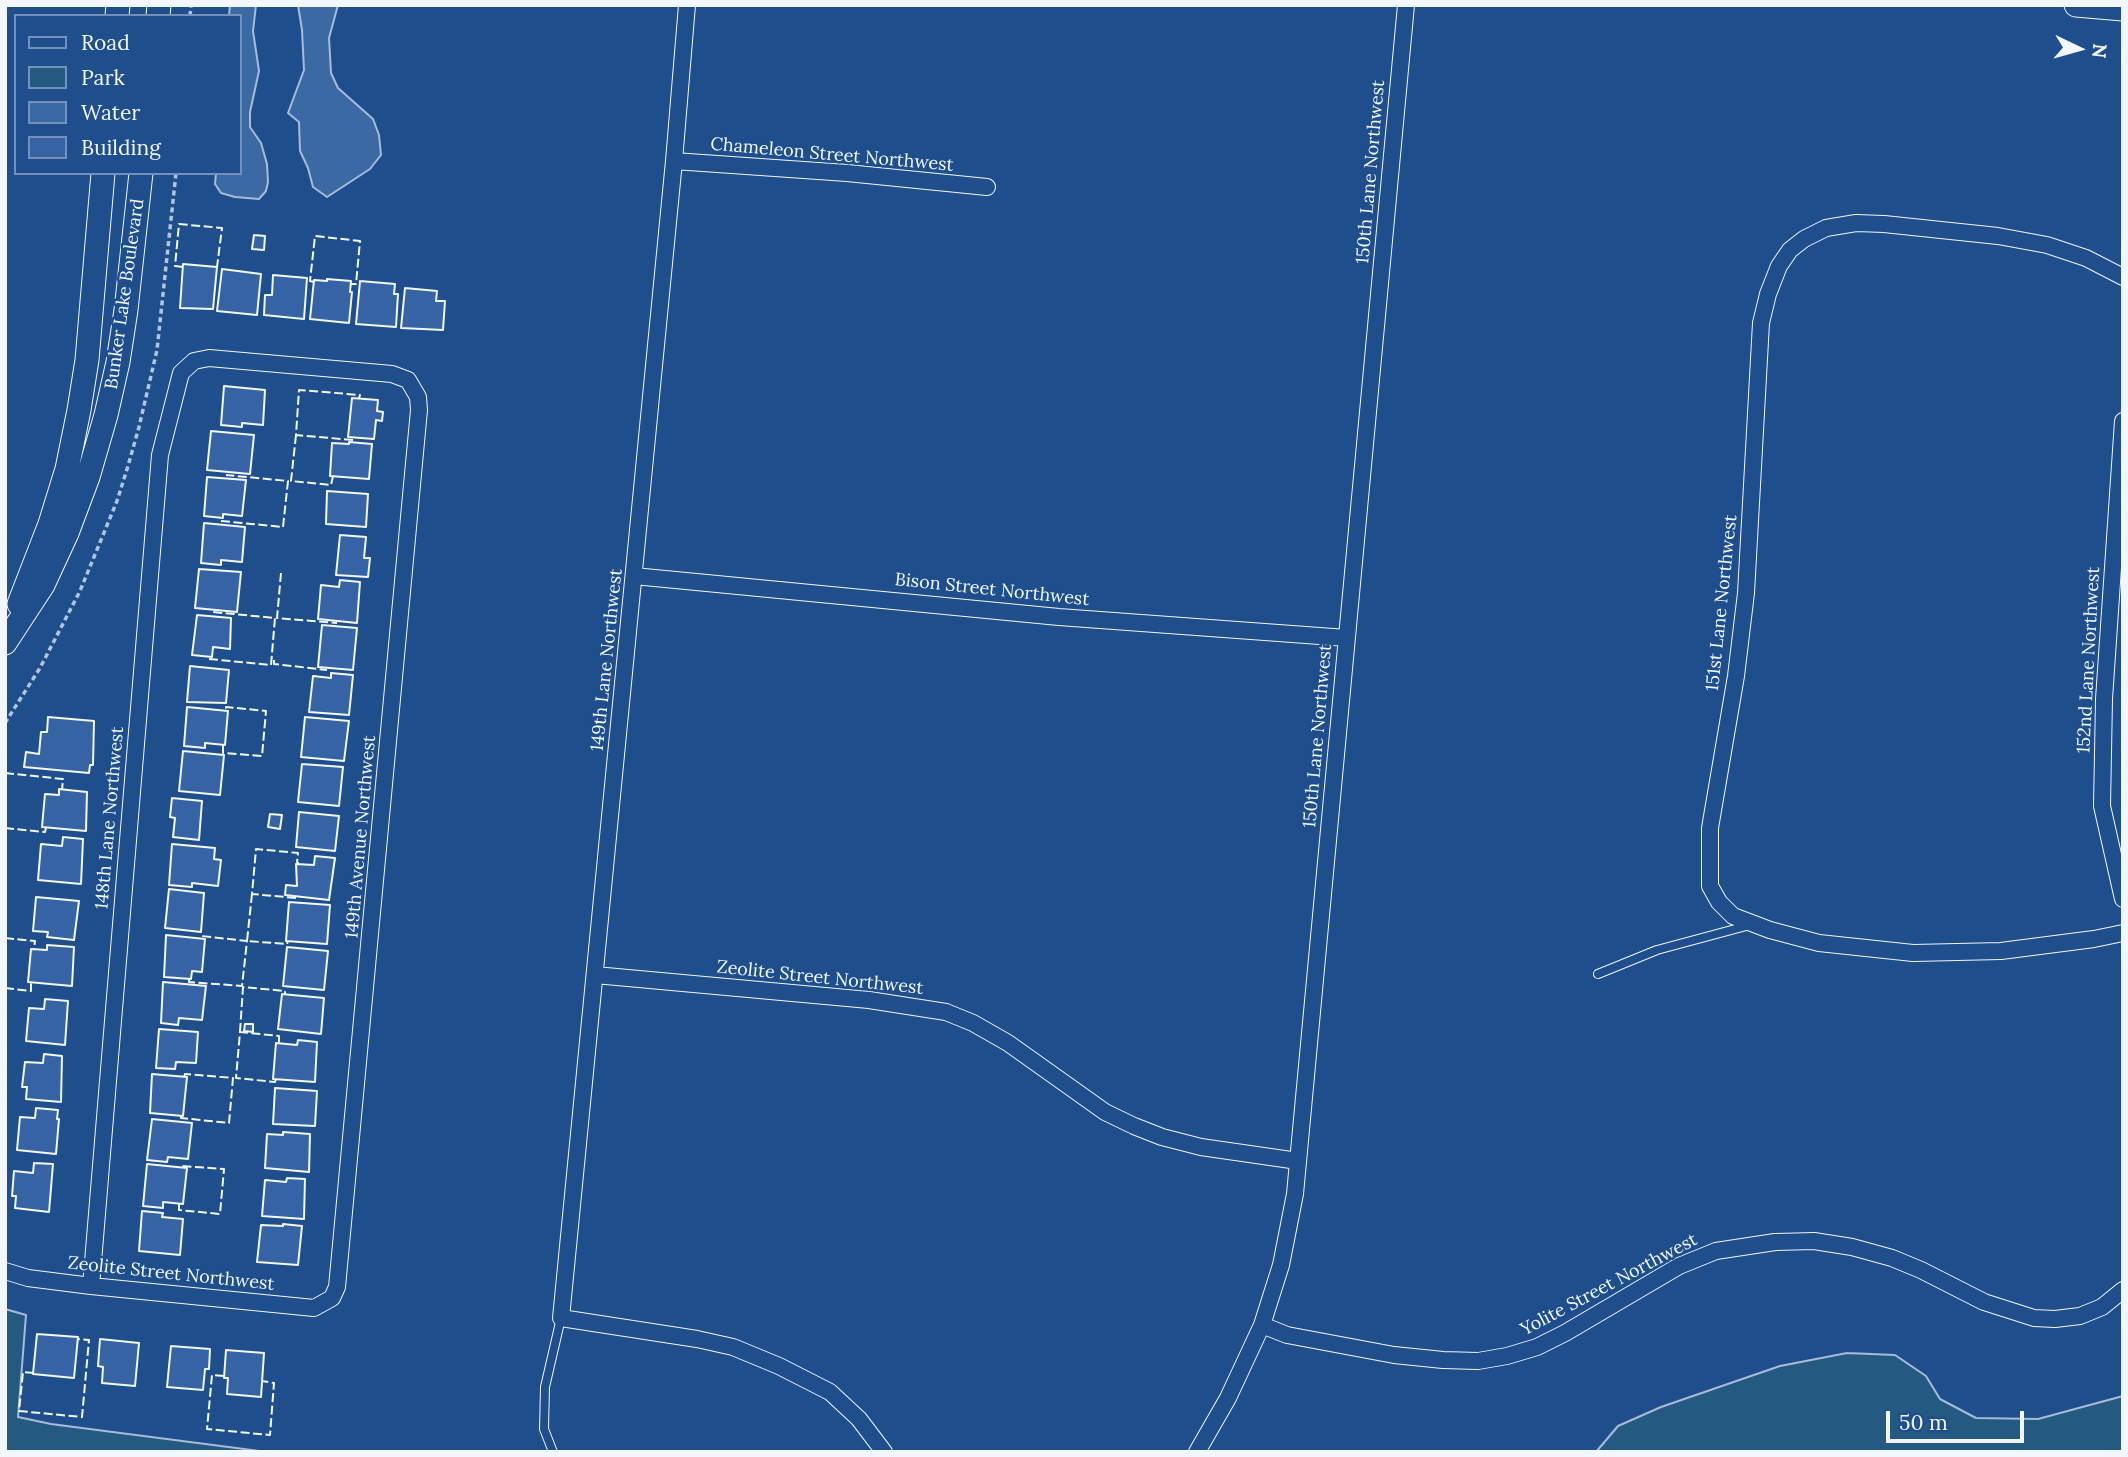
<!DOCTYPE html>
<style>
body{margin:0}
#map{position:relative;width:2128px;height:1457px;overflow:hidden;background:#1f4e8c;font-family:Lora,serif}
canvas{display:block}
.frame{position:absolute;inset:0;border:7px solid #f2f6ff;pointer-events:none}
.legend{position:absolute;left:14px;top:14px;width:228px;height:161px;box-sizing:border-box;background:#1f4e8c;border:2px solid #7391ba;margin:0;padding:9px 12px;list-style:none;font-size:21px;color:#f2f6ff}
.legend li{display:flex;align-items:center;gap:14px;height:35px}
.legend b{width:35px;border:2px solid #7391ba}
.north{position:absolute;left:2044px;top:14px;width:70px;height:70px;-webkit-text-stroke:5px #1f4e8c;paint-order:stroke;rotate:95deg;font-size:19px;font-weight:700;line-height:28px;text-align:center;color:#f2f6ff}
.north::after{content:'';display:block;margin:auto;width:24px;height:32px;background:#f2f6ff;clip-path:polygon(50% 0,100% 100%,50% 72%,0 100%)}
.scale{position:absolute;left:1886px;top:1411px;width:138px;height:32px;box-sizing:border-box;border:4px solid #f2f6ff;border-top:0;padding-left:9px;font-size:21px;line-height:24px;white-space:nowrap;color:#f2f6ff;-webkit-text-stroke:5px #1f4e8c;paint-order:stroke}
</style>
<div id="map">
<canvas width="2128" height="1457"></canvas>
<div class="frame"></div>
<ul class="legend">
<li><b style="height:9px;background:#1f4e8c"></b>Road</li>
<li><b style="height:19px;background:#245a82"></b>Park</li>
<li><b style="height:19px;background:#3b69a3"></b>Water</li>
<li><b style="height:19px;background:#3563a3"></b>Building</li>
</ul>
<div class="north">N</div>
<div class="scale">50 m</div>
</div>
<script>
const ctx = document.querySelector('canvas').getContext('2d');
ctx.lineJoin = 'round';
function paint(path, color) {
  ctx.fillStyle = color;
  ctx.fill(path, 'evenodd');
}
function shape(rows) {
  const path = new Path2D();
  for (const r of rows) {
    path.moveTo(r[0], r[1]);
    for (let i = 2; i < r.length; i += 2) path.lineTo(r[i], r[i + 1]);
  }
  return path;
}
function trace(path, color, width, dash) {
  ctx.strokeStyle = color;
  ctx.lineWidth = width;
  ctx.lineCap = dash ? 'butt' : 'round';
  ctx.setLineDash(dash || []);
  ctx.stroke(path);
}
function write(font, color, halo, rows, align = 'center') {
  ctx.font = font + ' Lora,serif';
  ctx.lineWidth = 5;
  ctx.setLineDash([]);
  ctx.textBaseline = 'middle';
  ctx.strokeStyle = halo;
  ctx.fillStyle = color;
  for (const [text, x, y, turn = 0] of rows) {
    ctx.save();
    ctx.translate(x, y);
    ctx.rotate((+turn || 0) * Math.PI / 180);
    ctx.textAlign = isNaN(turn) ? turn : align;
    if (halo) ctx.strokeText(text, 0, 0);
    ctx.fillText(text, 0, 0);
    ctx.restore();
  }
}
const green = shape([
 [5,1309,26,1315,18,1417,51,1424,267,1452,5,1452,5,1309],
 [1847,1353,1895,1355,1926,1376,1940,1399,1976,1418,2038,1419,2123,1396,2123,1452,1596,1452,1618,1426,1661,1407,1780,1366,1847,1353]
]);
const water = shape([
 [230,5,256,5,253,31,259,71,250,112,250,127,261,143,267,164,268,182,266,191,259,199,235,197,221,193,215,184,216,173,240,173,240,16,229,16,230,5],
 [298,5,338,5,329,38,331,73,338,88,373,119,379,135,381,155,370,169,327,197,313,187,308,168,300,151,299,122,288,113,304,70,302,30,298,5]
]);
const building = shape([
 [254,235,265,236,264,250,252,249,254,235],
 [183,264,217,267,213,309,180,308,183,264],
 [222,269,261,274,257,315,217,311,222,269],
 [273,275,307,278,304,319,264,315,265,295,272,295,273,275],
 [327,279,351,281,350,292,352,292,349,323,310,319,314,280,327,281,327,279],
 [360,281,395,284,394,294,398,294,396,327,356,324,360,281],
 [405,288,437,291,436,301,445,301,443,330,401,328,405,288],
 [224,386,265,390,263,425,242,423,242,427,221,425,224,386],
 [352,398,378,400,377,411,383,412,382,421,376,420,374,439,348,437,352,398],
 [211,431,254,435,250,474,207,470,211,431],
 [349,442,372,444,369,479,330,476,332,443,349,444,349,442],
 [207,477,246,480,242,516,223,514,223,518,204,516,207,477],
 [327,491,368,494,366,527,326,524,327,491],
 [204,523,245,527,242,562,221,560,221,565,201,563,204,523],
 [340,535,366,537,364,558,370,558,368,577,336,575,340,535],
 [199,569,241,572,237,612,195,608,199,569],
 [340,580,360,582,357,623,318,619,321,585,339,587,340,580],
 [197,615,231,618,230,649,213,647,212,657,192,655,197,615],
 [322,625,357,628,353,670,318,667,322,625],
 [190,666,229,670,226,703,187,702,190,666],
 [331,673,353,675,349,715,309,712,313,676,331,678,331,673],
 [187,707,228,711,225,745,205,743,205,748,184,746,187,707],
 [48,717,94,721,93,765,90,765,89,773,24,767,26,752,39,754,41,732,47,732,48,717],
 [305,717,349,721,344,761,301,757,305,717],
 [183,751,224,755,220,795,179,791,183,751],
 [302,764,343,767,339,806,298,802,302,764],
 [59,789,87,792,86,831,42,827,45,794,59,795,59,789],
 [172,798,202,801,199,840,173,837,175,818,170,817,172,798],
 [299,812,339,816,335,851,296,847,299,812],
 [270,814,282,815,280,829,268,827,270,814],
 [63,837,83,839,81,884,38,880,41,844,62,846,63,837],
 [172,844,215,848,214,859,221,860,218,886,192,883,192,887,169,885,172,844],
 [315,856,335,858,329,900,285,895,286,885,297,886,296,864,314,865,315,856],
 [169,889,204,893,201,932,165,928,169,889],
 [36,897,79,901,74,940,47,937,48,932,33,931,36,897],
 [289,902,330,905,327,944,286,941,289,902],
 [166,935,205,939,202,972,192,971,191,979,164,977,166,935],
 [47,945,74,947,72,986,28,982,31,949,47,950,47,945],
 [287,947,328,951,324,990,283,986,287,947],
 [163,982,206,986,202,1020,179,1018,178,1025,161,1023,163,982],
 [282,994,324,998,321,1034,278,1029,282,994],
 [45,999,68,1001,65,1045,26,1041,29,1008,44,1009,45,999],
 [245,1024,253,1024,253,1032,244,1031,245,1024],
 [159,1029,198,1032,196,1063,176,1062,175,1069,156,1068,159,1029],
 [298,1040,317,1042,315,1082,273,1079,276,1043,297,1045,298,1040],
 [44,1054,62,1056,61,1102,26,1099,27,1087,22,1087,25,1062,43,1063,44,1054],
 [152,1074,187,1077,183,1116,150,1113,152,1074],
 [275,1088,317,1091,315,1126,273,1124,275,1088],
 [36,1108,58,1110,57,1119,59,1119,56,1154,17,1150,20,1117,35,1118,36,1108],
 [152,1119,192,1123,188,1159,168,1157,167,1162,147,1160,152,1119],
 [283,1132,310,1134,309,1172,265,1168,267,1134,283,1135,283,1132],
 [34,1163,53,1164,49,1212,15,1208,16,1196,12,1196,14,1171,33,1173,34,1163],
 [147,1164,187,1168,183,1204,163,1202,163,1208,143,1206,147,1164],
 [287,1178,305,1179,304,1219,262,1216,265,1180,286,1182,287,1178],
 [142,1211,163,1213,162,1217,183,1219,180,1255,139,1251,142,1211],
 [283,1224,302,1226,298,1265,257,1262,261,1225,283,1226,283,1224],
 [37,1334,78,1337,74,1378,33,1374,37,1334],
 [100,1339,139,1343,135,1386,102,1383,103,1367,98,1366,100,1339],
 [171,1346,210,1349,209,1369,205,1369,203,1390,167,1387,171,1346],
 [226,1350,264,1353,261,1397,227,1394,228,1378,224,1378,226,1350]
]);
const path = shape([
 [190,16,191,5],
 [5,723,40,668,80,591,117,501,128,466,139,427,157,350,176,173]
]);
const lane = shape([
 [1598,974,1657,950,1750,925],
 [553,1452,544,1429,545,1387,561,1318]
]);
const street = shape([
 [687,5,674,161,561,1318,697,1339,733,1347,779,1366,830,1392,859,1419,884,1452],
 [674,161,847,173,987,187],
 [2123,277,2086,258,2047,245,1998,236,1884,224,1856,223,1826,228,1804,239,1790,250,1779,266,1768,294,1761,323,1746,593,1736,676,1710,828,1710,886,1719,902,1733,916,1770,930,1819,943,1913,953,2001,951,2094,939,2123,933],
 [2123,421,2104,699,2102,806,2123,899],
 [634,576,1059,617,1347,638],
 [595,975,869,1000,946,1012,973,1023,1008,1043,1105,1112,1134,1126,1162,1137,1201,1147,1298,1161],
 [5,1271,28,1278,91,1286,314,1308,332,1298,337,1287,419,410,418,397,408,380,392,374,209,358,194,361,181,373,160,455,91,1286],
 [1262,1325,1287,1335,1394,1355,1443,1360,1478,1361,1507,1356,1537,1347,1565,1333,1679,1266,1716,1251,1775,1242,1814,1241,1852,1247,1892,1258,1921,1270,1984,1302,2034,1318,2055,1319,2080,1316,2102,1307,2123,1290],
 [1197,1452,1228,1398,1262,1325,1281,1265,1295,1194,1406,5]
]);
const secondary = shape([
 [2076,5,2123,9],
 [117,16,118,5],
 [158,16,159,5],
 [19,604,50,524,67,469,79,410,87,360,103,173],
 [5,643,43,585,67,533,88,477,106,415,118,362,126,310,141,173]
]);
const fence = shape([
 [183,267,175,266,179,224,222,228,217,267],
 [314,282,310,281,315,236,360,241,356,284,351,284],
 [296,435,291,481,331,485,333,476],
 [353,440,296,435,299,390,360,395,359,398],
 [221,521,283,527,288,481,226,475],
 [281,573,277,618,337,623],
 [209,659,271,665,275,618,213,612],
 [274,660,274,664,327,670],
 [223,745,223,753,262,756,266,711,226,707,226,710],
 [5,773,63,779,62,790],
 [5,828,45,832,46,828],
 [252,894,247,941,287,944,288,941],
 [296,898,252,894,256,849,298,853,297,863,299,863],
 [5,938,35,941,34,949],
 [189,979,189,982,242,986,247,941,201,936,201,938],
 [5,988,31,991,31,983],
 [240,1032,243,987,285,991,285,994],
 [276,1079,275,1082,236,1078,240,1032,279,1036,279,1043],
 [181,1116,181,1118,229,1123,233,1078,185,1074,184,1077],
 [179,1204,179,1210,220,1214,224,1169,182,1166,182,1168],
 [34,1373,23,1372,19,1411,82,1417,89,1340,77,1339],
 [224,1376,212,1375,207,1429,270,1435,274,1383,262,1381]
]);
const streetNames = [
 ["Chameleon Street Northwest",832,155,5],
 ["150th Lane Northwest",1371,172,-85],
 ["Bunker Lake Boulevard",125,294,-82],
 ["Bison Street Northwest",992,590,6],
 ["151st Lane Northwest",1722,603,-84],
 ["149th Lane Northwest",607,660,-84],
 ["152nd Lane Northwest",2089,660,-87],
 ["150th Lane Northwest",1318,736,-85],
 ["148th Lane Northwest",110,818,-85],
 ["149th Avenue Northwest",361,837,-85],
 ["Zeolite Street Northwest",820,978,6],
 ["Zeolite Street Northwest",171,1274,6],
 ["Yolite Street Northwest",1609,1285,-28]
];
paint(green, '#245a82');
trace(green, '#a8bbd7', 2);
paint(water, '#3b69a3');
trace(water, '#a8bbd7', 2);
paint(building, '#3563a3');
trace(building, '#f2f6ff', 2);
trace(lane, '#f2f6ff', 10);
trace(street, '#f2f6ff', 18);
trace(secondary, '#f2f6ff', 25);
trace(path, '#b3c4dc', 3.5, [5, 3.5]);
trace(lane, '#1f4e8c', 8);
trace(street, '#1f4e8c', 16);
trace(secondary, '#1f4e8c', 23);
trace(fence, '#f2f6ff', 2, [9, 3.5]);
write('18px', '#f2f6ff', '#1f4e8c', streetNames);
</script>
